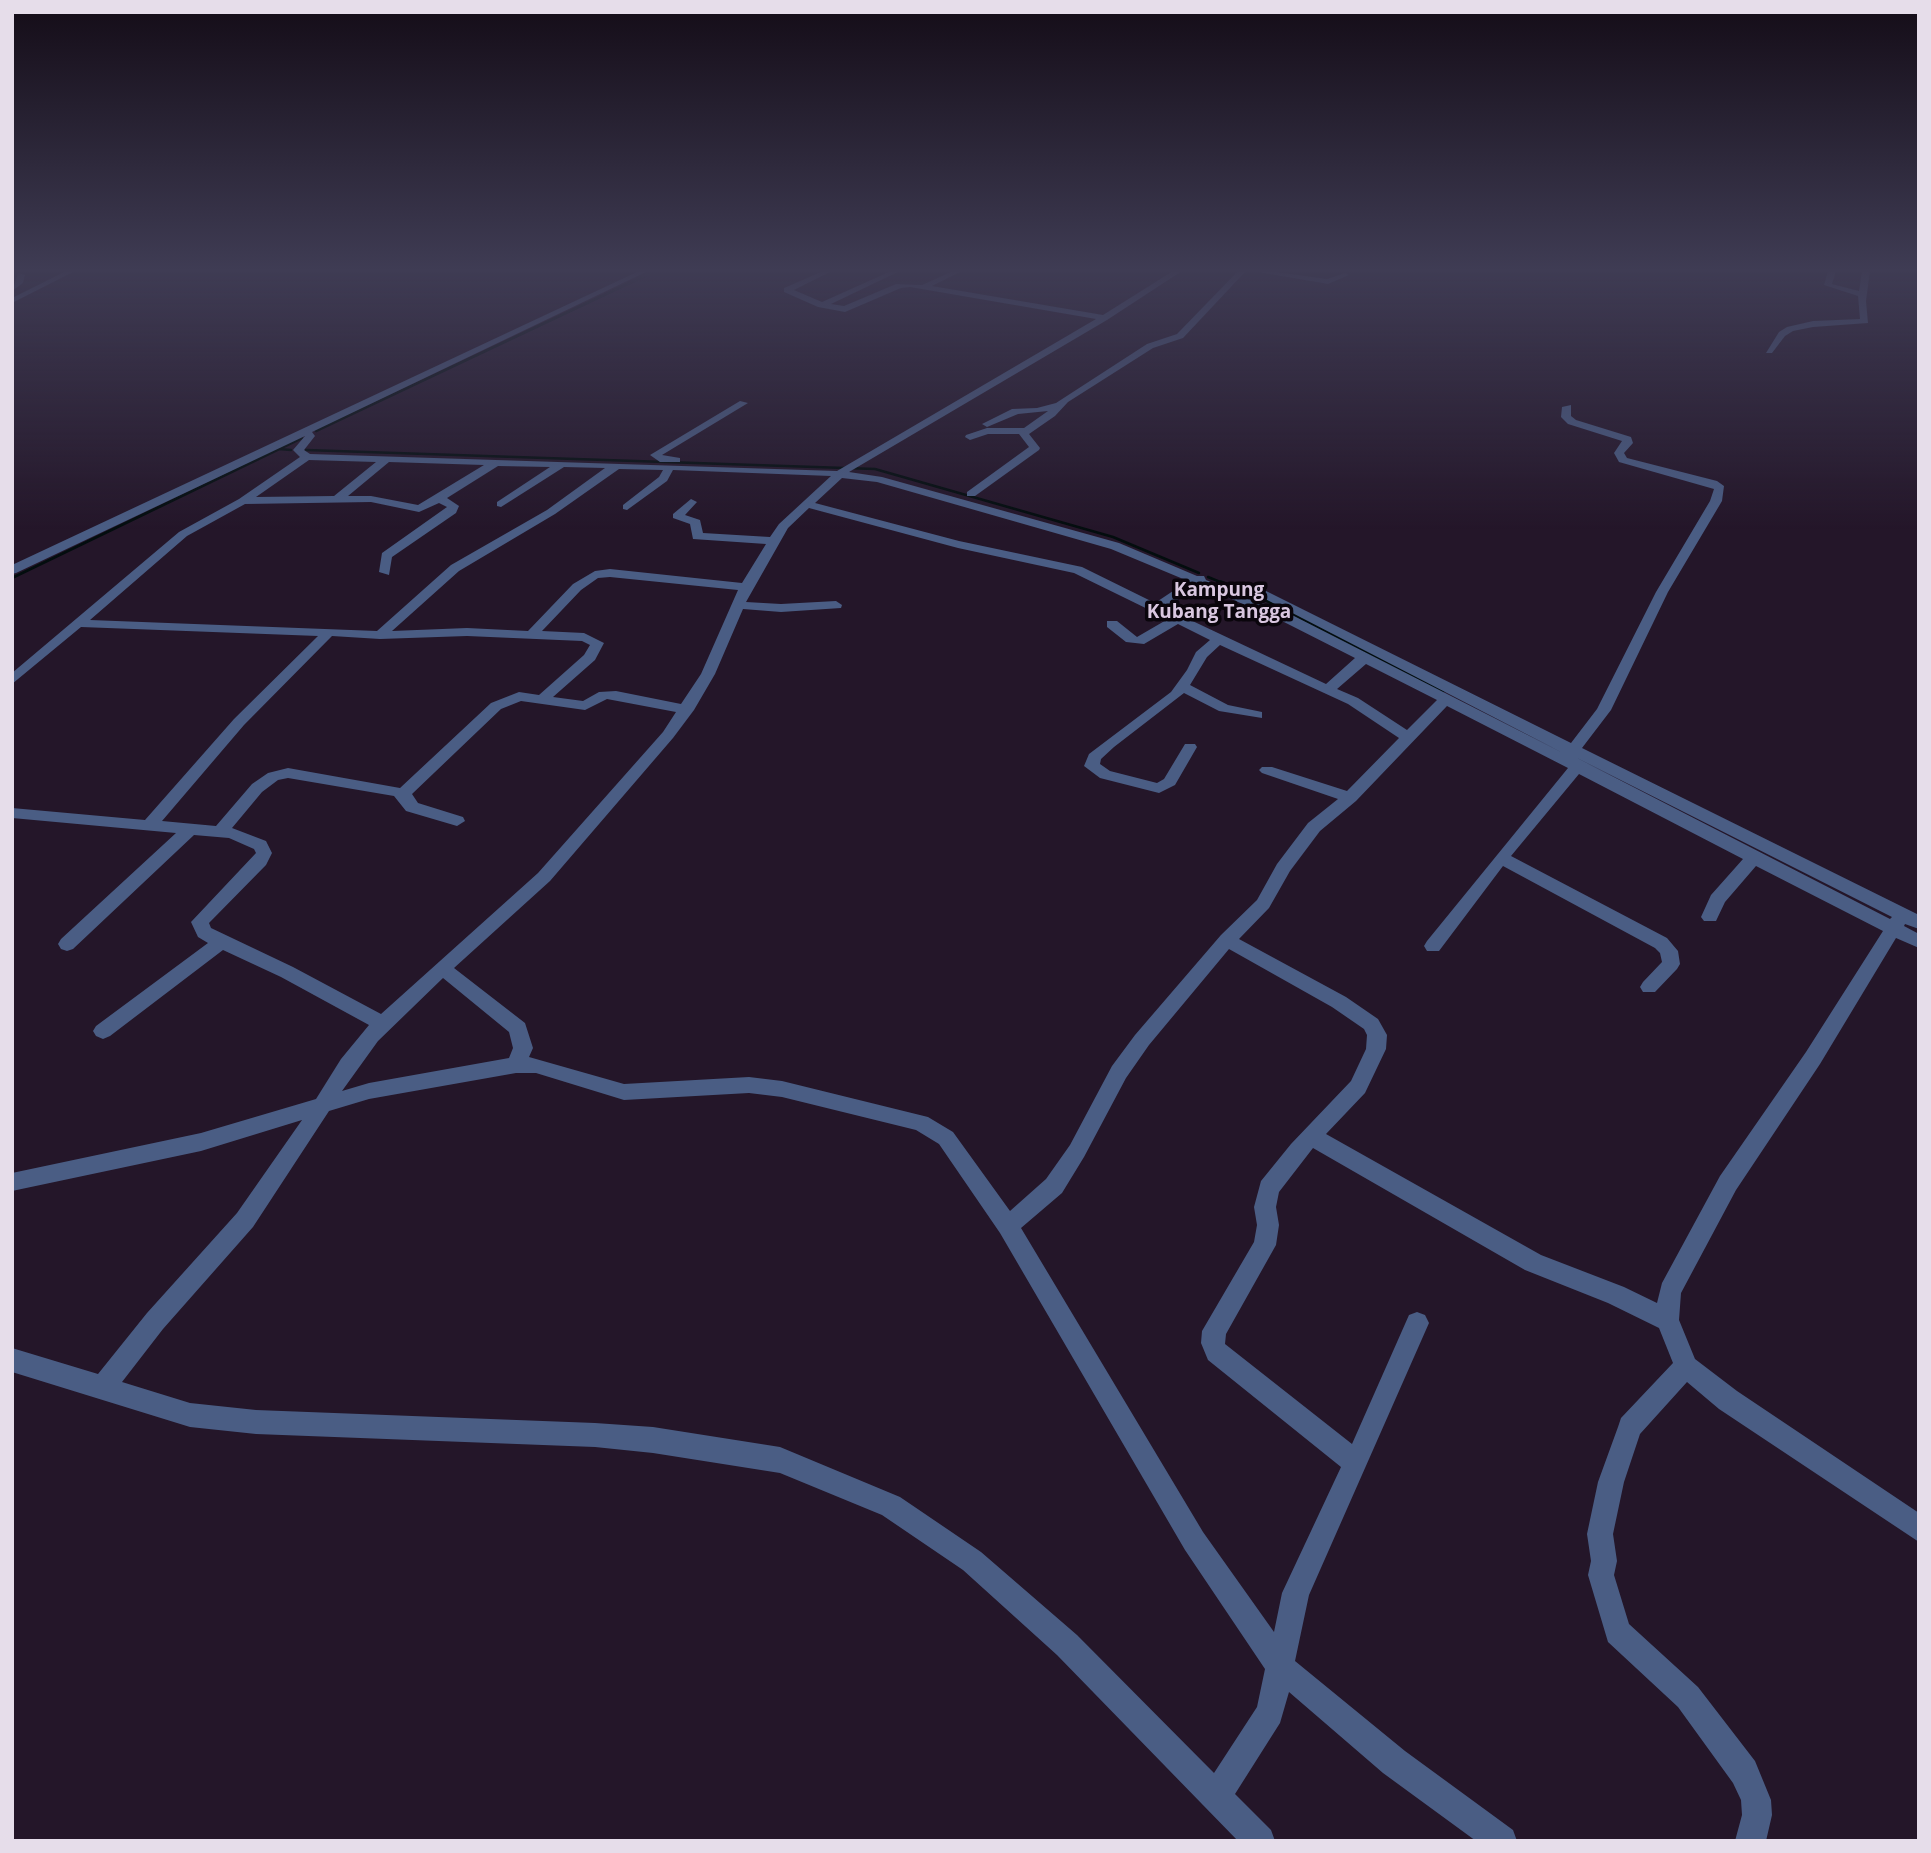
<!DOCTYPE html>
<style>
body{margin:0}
#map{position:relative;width:1931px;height:1853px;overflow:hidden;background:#241629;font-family:"Open Sans",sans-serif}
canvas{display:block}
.frame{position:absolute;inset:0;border:14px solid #e6ddea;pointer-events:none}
</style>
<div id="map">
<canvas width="1931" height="1853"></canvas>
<div class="frame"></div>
</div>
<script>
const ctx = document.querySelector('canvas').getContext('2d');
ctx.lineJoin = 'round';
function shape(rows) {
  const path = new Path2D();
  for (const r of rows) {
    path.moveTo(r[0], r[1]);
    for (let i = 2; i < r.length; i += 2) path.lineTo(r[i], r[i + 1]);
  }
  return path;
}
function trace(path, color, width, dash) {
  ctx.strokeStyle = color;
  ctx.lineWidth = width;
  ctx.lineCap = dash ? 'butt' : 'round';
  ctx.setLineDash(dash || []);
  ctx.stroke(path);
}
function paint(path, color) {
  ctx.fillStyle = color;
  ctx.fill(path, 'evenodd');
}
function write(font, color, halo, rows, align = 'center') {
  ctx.font = font + ' "Open Sans",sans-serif';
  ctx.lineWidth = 7;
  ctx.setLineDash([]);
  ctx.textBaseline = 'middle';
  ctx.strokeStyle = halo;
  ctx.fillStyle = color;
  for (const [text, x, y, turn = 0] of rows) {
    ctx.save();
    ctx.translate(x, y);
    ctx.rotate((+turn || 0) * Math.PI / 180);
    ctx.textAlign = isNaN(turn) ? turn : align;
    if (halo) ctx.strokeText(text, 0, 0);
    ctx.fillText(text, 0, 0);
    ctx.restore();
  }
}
const streamFar1 = shape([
 [316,431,655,271],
 [279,449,291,450],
 [306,450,875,469,1113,537,1199,573],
 [1208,577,1225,584],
 [12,578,302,438]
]);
const stream = shape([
 [1221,582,1270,602,1443,691]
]);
const minor = shape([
 [66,271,75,271,12,303,12,298,66,271],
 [639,271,648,271,312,432,315,436,304,450,310,454,837,471,1096,319,910,287,901,288,845,312,818,307,784,292,784,288,823,271,832,271,794,290,822,302,891,271,900,271,831,304,844,306,896,284,922,285,953,271,962,271,932,286,1103,315,1173,271,1182,271,1107,320,849,472,882,477,1119,543,1197,576,1204,576,1206,580,1292,615,1563,753,1244,588,1254,585,1571,743,1597,709,1656,592,1710,501,1714,489,1619,462,1614,453,1622,441,1568,424,1561,417,1562,407,1571,405,1571,416,1576,420,1631,437,1633,443,1624,453,1627,458,1717,481,1724,486,1722,501,1668,592,1611,710,1582,748,1919,915,1919,929,1905,924,1904,926,1919,934,1919,948,1896,938,1820,1064,1736,1190,1681,1293,1679,1320,1695,1359,1737,1391,1919,1513,1919,1542,1719,1409,1687,1382,1640,1434,1624,1482,1613,1534,1617,1561,1614,1575,1629,1624,1698,1687,1755,1761,1771,1800,1772,1815,1766,1841,1735,1841,1742,1815,1741,1800,1733,1783,1678,1707,1608,1642,1588,1575,1591,1561,1587,1534,1598,1482,1618,1427,1621,1418,1673,1363,1659,1328,1608,1303,1525,1270,1313,1148,1279,1192,1276,1207,1279,1225,1276,1245,1226,1334,1225,1344,1352,1444,1409,1315,1417,1312,1425,1315,1429,1323,1309,1595,1295,1661,1405,1751,1513,1830,1517,1841,1476,1841,1383,1773,1289,1692,1280,1723,1235,1794,1271,1830,1275,1841,1238,1841,1057,1655,963,1570,882,1515,780,1473,653,1453,595,1447,256,1434,190,1427,12,1372,12,1348,98,1374,147,1313,237,1213,302,1120,201,1151,12,1191,12,1173,201,1133,316,1099,341,1059,369,1025,281,977,223,950,110,1036,103,1039,96,1036,93,1031,96,1026,208,943,198,937,191,922,256,853,254,849,229,838,194,835,73,949,67,951,61,949,58,944,61,939,176,833,12,818,12,808,145,820,234,719,318,636,81,627,12,684,12,673,179,532,239,499,300,457,293,450,305,436,16,573,12,574,12,565,639,271],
 [309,460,376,462,334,496,256,497,309,460],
 [389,462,484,465,418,505,371,496,348,496,389,462],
 [498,466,550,467,497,502,497,506,501,507,564,467,605,468,547,510,451,565,377,631,90,620,187,536,245,504,371,502,419,512,439,503,447,507,382,553,379,572,389,575,392,557,456,513,459,506,447,498,498,466],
 [619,469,663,470,659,477,623,505,623,509,627,510,667,481,673,470,831,476,779,524,770,537,703,533,700,520,685,515,697,502,691,499,673,514,673,518,690,524,693,539,766,544,742,583,610,569,595,571,573,584,528,631,467,628,392,631,459,571,555,514,619,469],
 [842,478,877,482,1111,549,1188,581,1155,603,1082,567,959,541,815,503,842,478],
 [809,508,958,548,1074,573,1168,619,1137,637,1117,621,1107,621,1107,627,1126,642,1144,644,1178,624,1210,640,1196,652,1187,670,1171,692,1089,754,1084,766,1100,778,1159,793,1175,785,1197,747,1195,744,1185,744,1164,779,1157,783,1110,771,1100,764,1101,759,1114,747,1184,693,1219,711,1262,718,1262,712,1228,705,1190,685,1207,657,1220,645,1348,704,1399,738,1347,791,1272,767,1262,767,1259,770,1262,773,1338,799,1308,823,1277,864,1257,900,1221,935,1135,1035,1112,1066,1070,1145,1046,1179,1010,1211,953,1132,928,1117,782,1081,749,1077,624,1084,529,1057,533,1048,525,1023,454,968,550,881,673,738,694,710,715,674,743,609,781,612,841,608,842,605,836,601,781,604,746,602,788,528,809,508],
 [610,577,738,590,701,674,681,704,616,691,599,692,583,701,553,697,595,660,604,643,584,633,542,631,581,590,598,578,610,577],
 [1199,585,1282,621,1355,658,1326,684,1165,608,1199,585],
 [332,636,380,639,467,636,582,641,590,645,584,655,539,695,519,692,491,703,400,788,288,768,268,773,252,784,216,826,162,821,244,725,332,636],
 [1366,664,1437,700,1407,730,1358,698,1337,689,1366,664],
 [607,699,676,712,663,732,538,873,381,1014,293,967,211,928,209,923,266,865,272,853,266,841,232,828,262,792,278,780,288,778,394,796,406,811,457,826,465,821,463,817,418,803,412,794,501,709,521,701,585,710,607,699],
 [1447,706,1568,768,1427,941,1424,946,1427,951,1439,951,1503,866,1655,948,1660,953,1662,962,1643,982,1640,987,1643,992,1655,992,1677,969,1680,964,1678,951,1667,938,1511,856,1579,774,1743,859,1711,895,1701,917,1704,921,1716,921,1725,902,1756,866,1883,931,1806,1052,1720,1176,1662,1283,1657,1303,1624,1287,1541,1255,1326,1134,1365,1093,1386,1049,1387,1035,1378,1019,1346,997,1239,939,1269,908,1290,871,1320,831,1356,801,1447,706],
 [1575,757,1892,917,1890,919,1575,757],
 [1229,949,1332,1007,1364,1029,1367,1035,1366,1049,1351,1081,1291,1144,1261,1181,1254,1207,1257,1225,1254,1242,1202,1331,1201,1343,1208,1360,1341,1467,1282,1593,1274,1632,1203,1532,1021,1228,1062,1193,1084,1157,1126,1078,1149,1045,1229,949],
 [443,978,509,1032,513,1048,509,1058,369,1083,342,1091,378,1041,443,978],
 [516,1073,536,1073,624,1100,749,1093,782,1097,916,1130,939,1144,1000,1233,1185,1550,1265,1669,1257,1707,1214,1773,1077,1635,981,1552,900,1497,780,1447,653,1427,595,1423,256,1410,190,1403,122,1382,163,1329,253,1227,329,1111,369,1099,516,1073],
 [1238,271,1246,271,1183,338,1153,348,1068,402,1055,416,1029,434,1040,448,1039,450,975,496,967,496,967,492,1029,447,1019,434,988,434,970,440,965,437,966,435,987,428,1024,428,1048,411,1018,414,987,427,982,424,1012,409,1037,408,1056,403,1147,344,1177,334,1238,271],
 [1252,271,1269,271,1327,279,1345,273,1349,275,1328,284,1252,271],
 [1828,271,1836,271,1832,284,1859,291,1862,271,1870,271,1866,301,1868,323,1813,327,1793,331,1785,336,1772,353,1766,353,1779,332,1787,327,1813,321,1860,319,1858,296,1824,285,1828,271],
 [18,273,25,275,23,283,12,291,18,273],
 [740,401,748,403,662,455,680,458,680,462,660,462,650,455,740,401]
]);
const farNeighbourhoodnames = [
 ["Kampung",1219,591],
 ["Kubang Tangga",1219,613]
];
trace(streamFar1, '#030d0e', 2.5);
trace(stream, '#030d0e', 3.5);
paint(minor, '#4a5d84');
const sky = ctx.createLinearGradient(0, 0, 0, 530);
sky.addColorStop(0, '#140c17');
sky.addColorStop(0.51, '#3f3c54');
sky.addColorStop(1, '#3f3c5400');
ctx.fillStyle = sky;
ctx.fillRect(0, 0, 1931, 530);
write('bold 19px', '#d9c7e0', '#0a050c', farNeighbourhoodnames);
</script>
